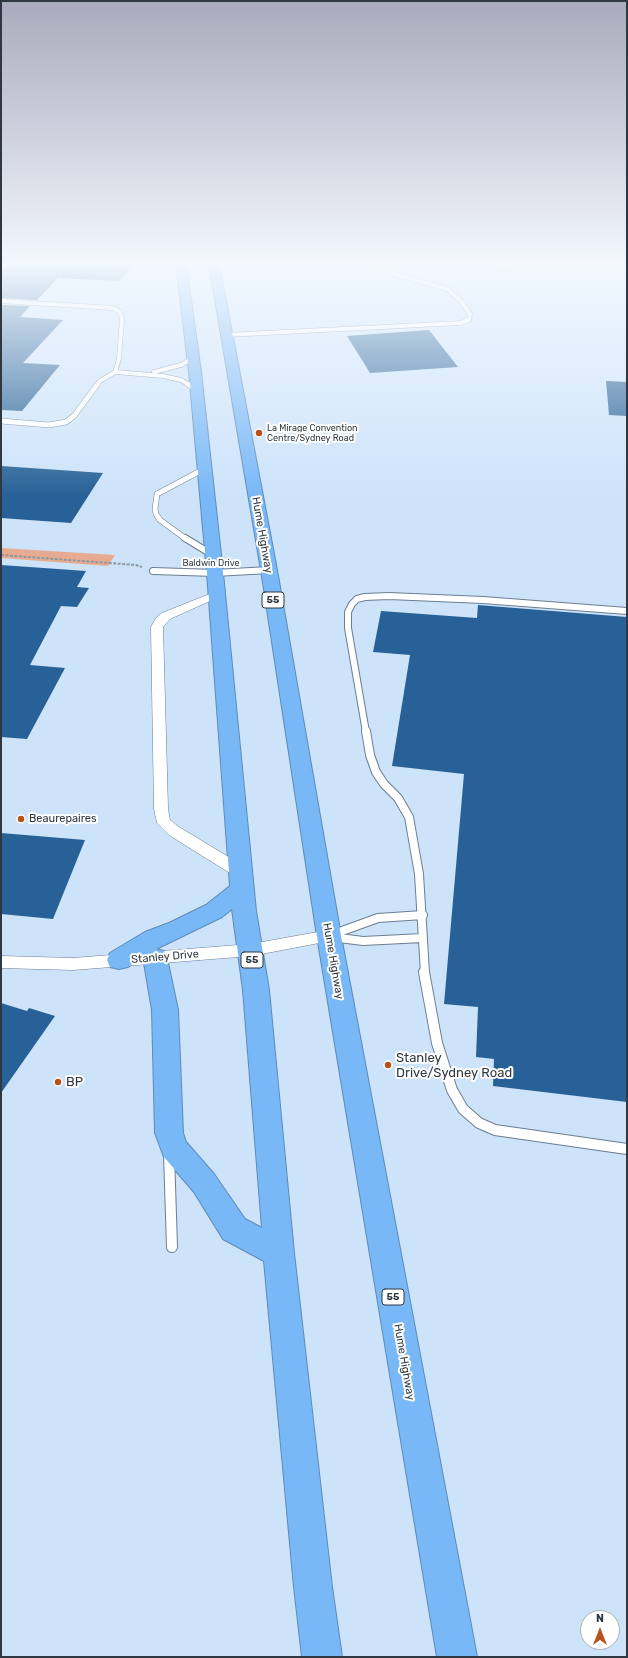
<!DOCTYPE html>
<style>
body{margin:0}
#map{position:relative;width:628px;height:1658px;overflow:hidden;background:#e2effc;font-family:Rubik,sans-serif}
canvas{display:block}
.frame{position:absolute;inset:0;border:2px solid #2f3841;pointer-events:none}
.north{position:absolute;left:580px;top:1610px;width:40px;height:40px;box-sizing:border-box;background:#fff;border:1px solid #acafb3;border-radius:50%;rotate:0deg;font-size:11px;font-weight:700;line-height:16px;text-align:center;color:#2f3841}
.north::after{content:'';display:block;margin:auto;width:14px;height:18px;background:#b5521a;clip-path:polygon(50% 0,100% 100%,50% 72%,0 100%)}
</style>
<div id="map">
<canvas width="628" height="1658"></canvas>
<div class="frame"></div>
<div class="north">N</div>
</div>
<script>
const ctx = document.querySelector('canvas').getContext('2d');
ctx.lineJoin = 'round';
function paint(path, color) {
  ctx.fillStyle = color;
  ctx.fill(path, 'evenodd');
}
function shape(rows) {
  const path = new Path2D();
  for (const r of rows) {
    path.moveTo(r[0], r[1]);
    for (let i = 2; i < r.length; i += 2) path.lineTo(r[i], r[i + 1]);
  }
  return path;
}
function trace(path, color, width, dash) {
  ctx.strokeStyle = color;
  ctx.lineWidth = width;
  ctx.lineCap = dash ? 'butt' : 'round';
  ctx.setLineDash(dash || []);
  ctx.stroke(path);
}
function write(font, color, halo, rows, align = 'center') {
  ctx.font = font + ' Rubik,sans-serif';
  ctx.lineWidth = 4;
  ctx.setLineDash([]);
  ctx.textBaseline = 'middle';
  ctx.strokeStyle = halo;
  ctx.fillStyle = color;
  for (const [text, x, y, turn = 0] of rows) {
    ctx.save();
    ctx.translate(x, y);
    ctx.rotate((+turn || 0) * Math.PI / 180);
    ctx.textAlign = isNaN(turn) ? turn : align;
    if (halo) ctx.strokeText(text, 0, 0);
    ctx.fillText(text, 0, 0);
    ctx.restore();
  }
}
const built = shape([
 [1,264,469,264,471,266,627,272,627,1657,1,1657],
 [588,1618,612,1618,612,1642,588,1642]
]);
const green = shape([
 [1,548,115,555,108,566,1,558]
]);
const building = shape([
 [9,264,134,264,119,281,58,278,37,300,1,298,1,271],
 [1,305,30,306,20,317,63,320,23,363,60,365,22,411,1,410],
 [429,330,458,367,370,373,347,336],
 [606,381,627,382,627,416,609,415],
 [1,466,103,473,71,523,1,518],
 [1,565,86,571,77,587,89,588,77,607,61,606,30,665,65,668,27,739,1,737],
 [478,605,627,617,627,1102,493,1086,494,1059,476,1057,478,1007,444,1004,464,774,392,766,410,655,373,652,381,611,477,618],
 [1,833,85,840,53,919,1,914],
 [1,1003,27,1011,29,1008,55,1016,1,1093]
]);
const path = shape([
 [1,555,136,565,142,567]
]);
const laneFar4 = shape([
 [1,301,113,308,120,312,122,319,119,359,115,372],
 [226,335,460,323,469,320,470,314,461,301,447,289,360,264],
 [154,372,181,365,193,358],
 [96,386,100,381,115,372,163,376,181,380,191,386]
]);
const laneFar3 = shape([
 [189,385,197,390],
 [1,421,49,425,66,422,74,416,97,385],
 [186,539,160,520,156,514,155,509,157,494,204,469]
]);
const laneFar2 = shape([
 [185,538,213,555],
 [153,571,215,573,269,570],
 [366,732,348,628,348,612,352,604,357,599,365,597,389,596,483,600,627,611]
]);
const laneFar1 = shape([
 [366,731,370,755,376,772,384,784,398,798,409,817,419,874,425,973],
 [331,935,378,918,423,915],
 [331,937,363,941,423,938]
]);
const lane = shape([
 [424,972,437,1043,452,1090,463,1109,479,1123,495,1130,627,1149],
 [169,1154,172,1247]
]);
const street = shape([
 [517,264,598,265,601,267,598,269,520,266,517,264],
 [217,591,221,592,223,594,221,596,170,619,163,627,168,809,170,820,179,827,245,867,247,871,245,875,239,876,233,875,169,835,157,823,154,809,151,627,156,618,162,613,217,591],
 [329,930,335,932,337,936,335,940,251,956,73,970,1,968,1,956,73,958,251,944,329,930]
]);
const highway = shape([
 [176,264,186,264,201,372,223,573,256,911,269,990,294,1253,332,1587,342,1657,302,1657,294,1587,264,1261,223,1239,194,1192,164,1157,155,1133,152,1010,143,957,128,967,119,969,110,967,107,960,110,953,145,932,169,923,206,905,230,886,207,573,189,372,176,264],
 [232,909,243,990,262,1228,245,1219,214,1174,186,1142,183,1133,178,1010,167,958,164,951,156,949,222,917,232,909],
 [209,264,219,264,277,570,341,936,477,1657,437,1657,317,936,261,570,209,264]
]);
const markers = [
 [259,433,4,"#b5521a"],
 [21,819,4,"#b5521a"],
 [388,1065,4,"#b5521a"],
 [58,1082,4,"#b5521a"]
];
const farPoinames = [
 ["La Mirage Convention",267,428],
 ["Centre/Sydney Road",267,438]
];
const farStreetnames = [
 ["Baldwin Drive",211,563]
];
const shields = [
 [273,600,22],
 [252,960,22],
 [393,1297,22]
];
const shieldNames = [
 ["55",273,600],
 ["55",252,960],
 ["55",393,1297]
];
const streetNames = [
 ["Hume Highway",262,535,80],
 ["Stanley Drive",165,957,-5],
 ["Hume Highway",333,961,80],
 ["Hume Highway",404,1362,80]
];
const poiNames = [
 ["Beaurepaires",29,819]
];
const nearPoinames = [
 ["Stanley",396,1058],
 ["Drive/Sydney Road",396,1073],
 ["BP",66,1082]
];
paint(built, '#cde3fa');
paint(green, '#e6ab90');
paint(building, '#276197');
trace(laneFar4, '#6b7e92', 5);
trace(laneFar3, '#6b7e92', 6);
trace(laneFar2, '#6b7e92', 8);
trace(laneFar1, '#6b7e92', 10);
trace(lane, '#6b7e92', 12);
trace(street, '#6b7e92', 1);
trace(highway, '#5f8bb7', 2);
trace(path, '#8d98a3', 2, [3, 1.5]);
trace(laneFar4, '#fff', 4);
trace(laneFar3, '#fff', 5);
trace(laneFar2, '#fff', 6);
trace(laneFar1, '#fff', 8);
trace(lane, '#fff', 10);
paint(street, '#fff');
paint(highway, '#79b8f7');
const sky = ctx.createLinearGradient(0, 0, 0, 496);
sky.addColorStop(0, '#a9aabb');
sky.addColorStop(0.53, '#f2f8fe');
sky.addColorStop(1, '#f2f8fe00');
ctx.fillStyle = sky;
ctx.fillRect(0, 0, 628, 496);
for (const [x, y, r, color] of markers) {
  const dot = new Path2D();
  dot.arc(x, y, r, 0, 2 * Math.PI);
  ctx.fillStyle = color;
  ctx.fill(dot);
  trace(dot, '#fff', 1.5);
}
write('9px', '#2f3841', '#fff', farPoinames, 'left');
write('9px', '#2f3841', '#fff', farStreetnames);
for (const [x, y, w] of shields) {
  const box = new Path2D();
  box.roundRect(x - w / 2, y - 8, w, 16, 3);
  ctx.fillStyle = '#fff';
  ctx.fill(box);
  trace(box, '#2f3841', 1);
}
write('bold 10px', '#2f3841', null, shieldNames);
write('11px', '#2f3841', '#fff', streetNames);
write('11px', '#2f3841', '#fff', poiNames, 'left');
write('13px', '#2f3841', '#fff', nearPoinames, 'left');
</script>
